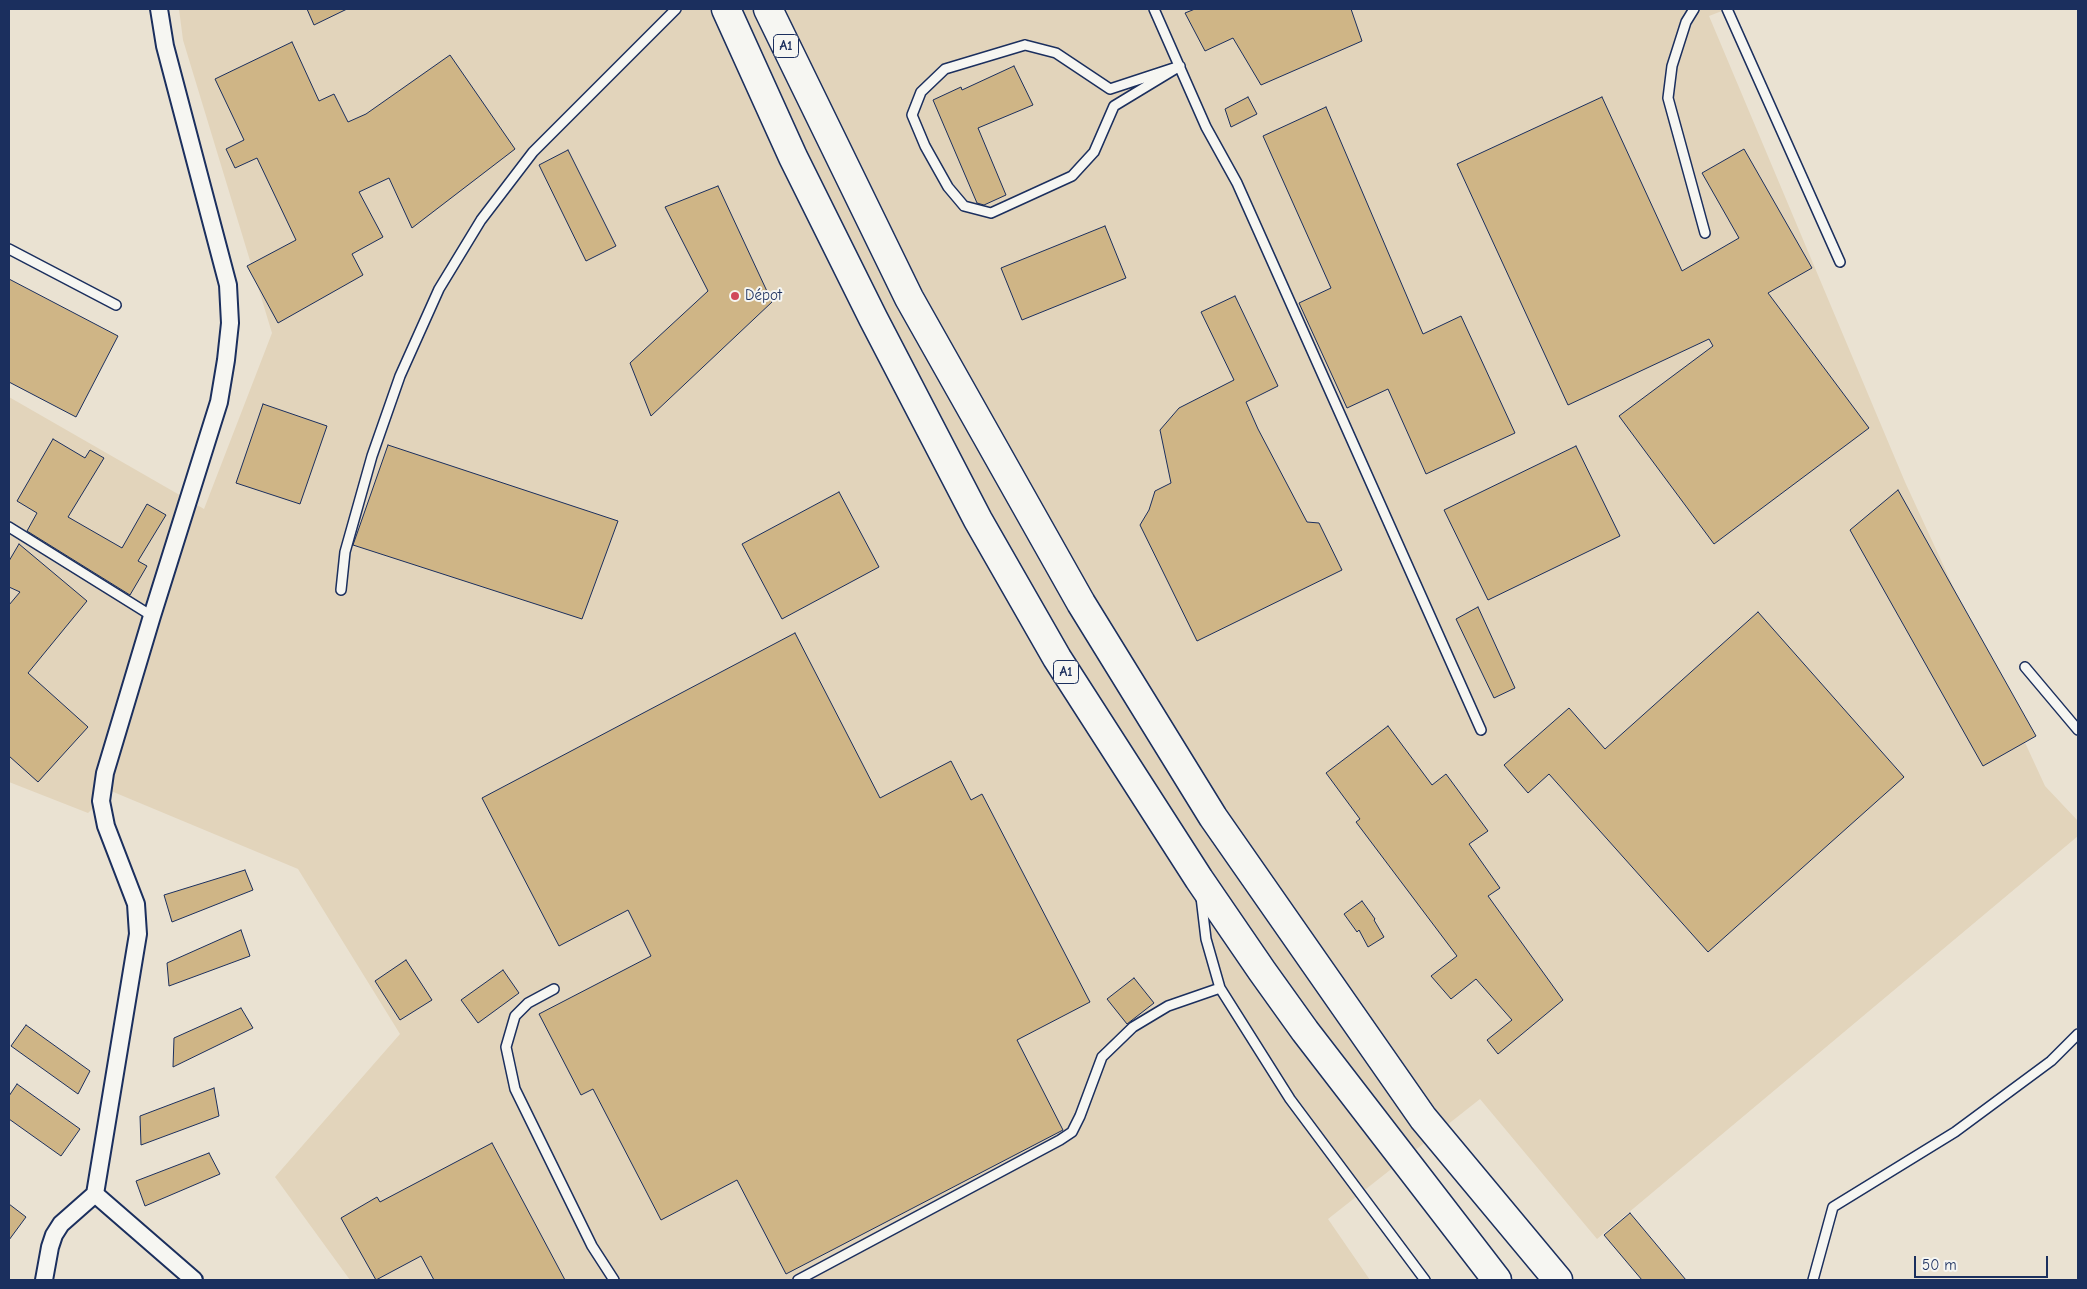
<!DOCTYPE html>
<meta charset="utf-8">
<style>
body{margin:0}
#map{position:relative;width:2087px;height:1289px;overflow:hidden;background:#eae2d2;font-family:"Comic Neue",sans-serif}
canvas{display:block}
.frame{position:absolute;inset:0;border:10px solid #1b2f5e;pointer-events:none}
.scale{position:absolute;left:1914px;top:1256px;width:134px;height:22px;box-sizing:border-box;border:2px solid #1b2f5e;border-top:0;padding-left:6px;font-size:15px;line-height:18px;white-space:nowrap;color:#1b2f5e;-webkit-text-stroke:4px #f6f6f2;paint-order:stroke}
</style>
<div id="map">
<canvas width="2087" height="1289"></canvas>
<div class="frame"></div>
<div class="scale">50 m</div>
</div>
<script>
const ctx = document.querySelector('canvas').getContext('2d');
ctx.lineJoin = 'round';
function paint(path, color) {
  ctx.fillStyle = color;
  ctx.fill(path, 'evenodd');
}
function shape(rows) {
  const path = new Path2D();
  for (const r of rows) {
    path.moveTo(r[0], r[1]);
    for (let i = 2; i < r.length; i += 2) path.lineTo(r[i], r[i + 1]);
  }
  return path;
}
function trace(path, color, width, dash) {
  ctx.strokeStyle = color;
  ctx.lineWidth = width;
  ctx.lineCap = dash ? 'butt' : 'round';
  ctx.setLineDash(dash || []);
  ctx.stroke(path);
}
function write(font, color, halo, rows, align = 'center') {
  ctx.font = font + ' "Comic Neue",sans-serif';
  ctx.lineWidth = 4;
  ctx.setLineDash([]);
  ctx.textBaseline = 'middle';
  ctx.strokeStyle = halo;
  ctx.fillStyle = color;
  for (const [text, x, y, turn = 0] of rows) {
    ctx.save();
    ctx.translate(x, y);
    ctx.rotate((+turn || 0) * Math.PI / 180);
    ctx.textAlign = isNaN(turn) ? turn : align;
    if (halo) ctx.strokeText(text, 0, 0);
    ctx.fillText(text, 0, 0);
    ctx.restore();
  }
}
const built = shape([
 [179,9,1727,9,1709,16,1905,482,2045,786,2078,821,2078,836,1597,1239,1480,1099,1328,1219,1370,1280,350,1280,275,1177,400,1034,298,869,111,791,88,813,9,782,9,397,204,509,272,333,183,40]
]);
const building = shape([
 [307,9,347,9,314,25,307,9],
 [1195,9,1351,9,1362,41,1261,85,1233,38,1205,51,1185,13,1195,9],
 [292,42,319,101,334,94,348,122,366,114,450,55,515,149,412,228,389,178,359,192,383,237,352,254,363,275,278,323,247,266,296,240,257,158,235,168,226,149,244,140,215,79,292,42],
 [1014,66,1033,105,978,128,1006,195,984,205,977,203,933,100,961,87,962,90,1014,66],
 [1248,97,1257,114,1231,127,1225,109,1248,97],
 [1602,97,1682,271,1739,238,1702,173,1744,149,1812,268,1768,293,1869,428,1714,544,1619,416,1713,346,1709,339,1568,405,1457,164,1602,97],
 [1326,107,1423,334,1461,316,1515,433,1426,474,1388,389,1347,408,1299,303,1331,288,1263,136,1326,107],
 [568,150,616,246,586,261,539,165,568,150],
 [718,186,772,302,651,416,630,363,708,291,665,207,718,186],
 [1105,226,1126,278,1022,320,1001,268,1105,226],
 [9,279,118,336,76,417,9,382,9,279],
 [1235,296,1278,386,1246,402,1258,429,1307,522,1319,523,1342,570,1197,641,1140,525,1149,510,1155,491,1171,483,1160,430,1179,408,1234,380,1201,312,1235,296],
 [263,404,327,426,300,504,236,483,263,404],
 [53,439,85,458,90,450,104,458,68,517,122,548,147,504,166,515,138,561,147,566,130,595,27,531,37,513,17,501,53,439],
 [388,445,618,521,582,619,353,545,388,445],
 [1576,446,1620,536,1488,600,1444,510,1576,446],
 [1898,490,2036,736,1983,766,1850,530,1898,490],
 [839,492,879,567,782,619,742,544,839,492],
 [19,544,87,601,28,673,88,727,38,782,9,756,9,605,20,592,9,587,9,561,19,544],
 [1478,607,1515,688,1494,698,1456,619,1478,607],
 [1758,612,1904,777,1708,952,1549,774,1528,793,1504,765,1569,708,1605,749,1758,612],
 [795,633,880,798,951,761,971,800,982,794,1090,1002,1017,1040,1063,1130,786,1274,737,1180,661,1220,593,1089,581,1095,539,1014,651,956,628,910,559,946,482,798,795,633],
 [1388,726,1432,785,1446,774,1488,831,1469,844,1500,888,1488,896,1563,1000,1498,1054,1487,1040,1512,1020,1476,979,1451,999,1431,976,1457,956,1356,822,1360,819,1326,773,1388,726],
 [245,870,253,890,172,922,164,895,245,870],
 [1362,901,1375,919,1374,920,1384,937,1368,947,1359,930,1357,932,1344,914,1362,901],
 [241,930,250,956,169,986,167,963,241,930],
 [406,960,432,1000,400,1020,375,981,406,960],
 [503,970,519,993,478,1023,461,1000,503,970],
 [1134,978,1154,1003,1127,1024,1107,999,1134,978],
 [241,1008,253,1028,173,1067,174,1038,241,1008],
 [26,1025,90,1071,78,1094,11,1046,26,1025],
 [17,1084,80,1129,61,1156,9,1119,9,1096,17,1084],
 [214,1088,219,1116,141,1145,140,1116,214,1088],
 [492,1143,565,1280,434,1280,421,1256,376,1280,341,1218,377,1197,380,1202,492,1143],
 [209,1153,220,1174,145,1206,136,1181,209,1153],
 [9,1204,26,1217,9,1240,9,1204],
 [1630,1213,1686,1280,1642,1280,1604,1235,1630,1213]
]);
const lane = shape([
 [1154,9,1206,127,1237,183,1481,730],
 [1694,9,1686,22,1672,66,1668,98,1705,233],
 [1727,9,1840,262],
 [1025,45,1056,53,1110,89,1180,66,1114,106,1094,152,1072,176,991,213,964,206,948,187,925,146,912,115,921,92,945,69,1025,45],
 [9,249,116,305],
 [9,527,152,616],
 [341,590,345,552,372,456,400,376,439,289,481,220,533,152,676,9],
 [2025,667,2078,730],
 [1201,897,1206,939,1220,988,1290,1099,1425,1280],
 [554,989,528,1003,515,1016,506,1047,515,1089,592,1246,614,1280],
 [798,1280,1060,1140,1072,1132,1080,1116,1102,1057,1133,1027,1168,1006,1220,988],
 [1813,1280,1833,1207,1955,1132,2051,1061,2078,1034]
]);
const street = shape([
 [95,1194,194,1280],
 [44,1280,50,1247,54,1235,61,1224,95,1194,138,934,136,904,106,826,101,801,105,773,152,616,219,402,226,360,230,323,228,285,165,46,159,9]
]);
const highway = shape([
 [726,9,793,157,873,318,978,520,1057,658,1199,879,1262,971,1305,1031,1497,1280],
 [768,9,909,298,1081,603,1213,817,1423,1118,1558,1280]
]);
const markers = [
 [735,296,5,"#d1495b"]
];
const shields = [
 [786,46,25],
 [1066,672,25]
];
const shieldNames = [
 ["A1",786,46],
 ["A1",1066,672]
];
const poiNames = [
 ["Dépot",745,296]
];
paint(built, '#e2d4bb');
paint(building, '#cfb586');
trace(building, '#1b2f5e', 1);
trace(lane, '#1b2f5e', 12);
trace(street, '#1b2f5e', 20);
trace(highway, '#1b2f5e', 31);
trace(lane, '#f6f6f2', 9);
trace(street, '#f6f6f2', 16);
trace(highway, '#f6f6f2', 28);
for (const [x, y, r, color] of markers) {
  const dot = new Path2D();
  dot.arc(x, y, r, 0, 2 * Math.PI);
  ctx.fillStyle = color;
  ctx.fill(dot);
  trace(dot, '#f6f6f2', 2);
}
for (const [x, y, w] of shields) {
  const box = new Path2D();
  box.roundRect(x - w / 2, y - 11.5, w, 23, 4);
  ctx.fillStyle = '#f6f6f2';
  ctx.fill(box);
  trace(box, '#1b2f5e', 1);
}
write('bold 14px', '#1b2f5e', null, shieldNames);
write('15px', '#1b2f5e', '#f6f6f2', poiNames, 'left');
</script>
